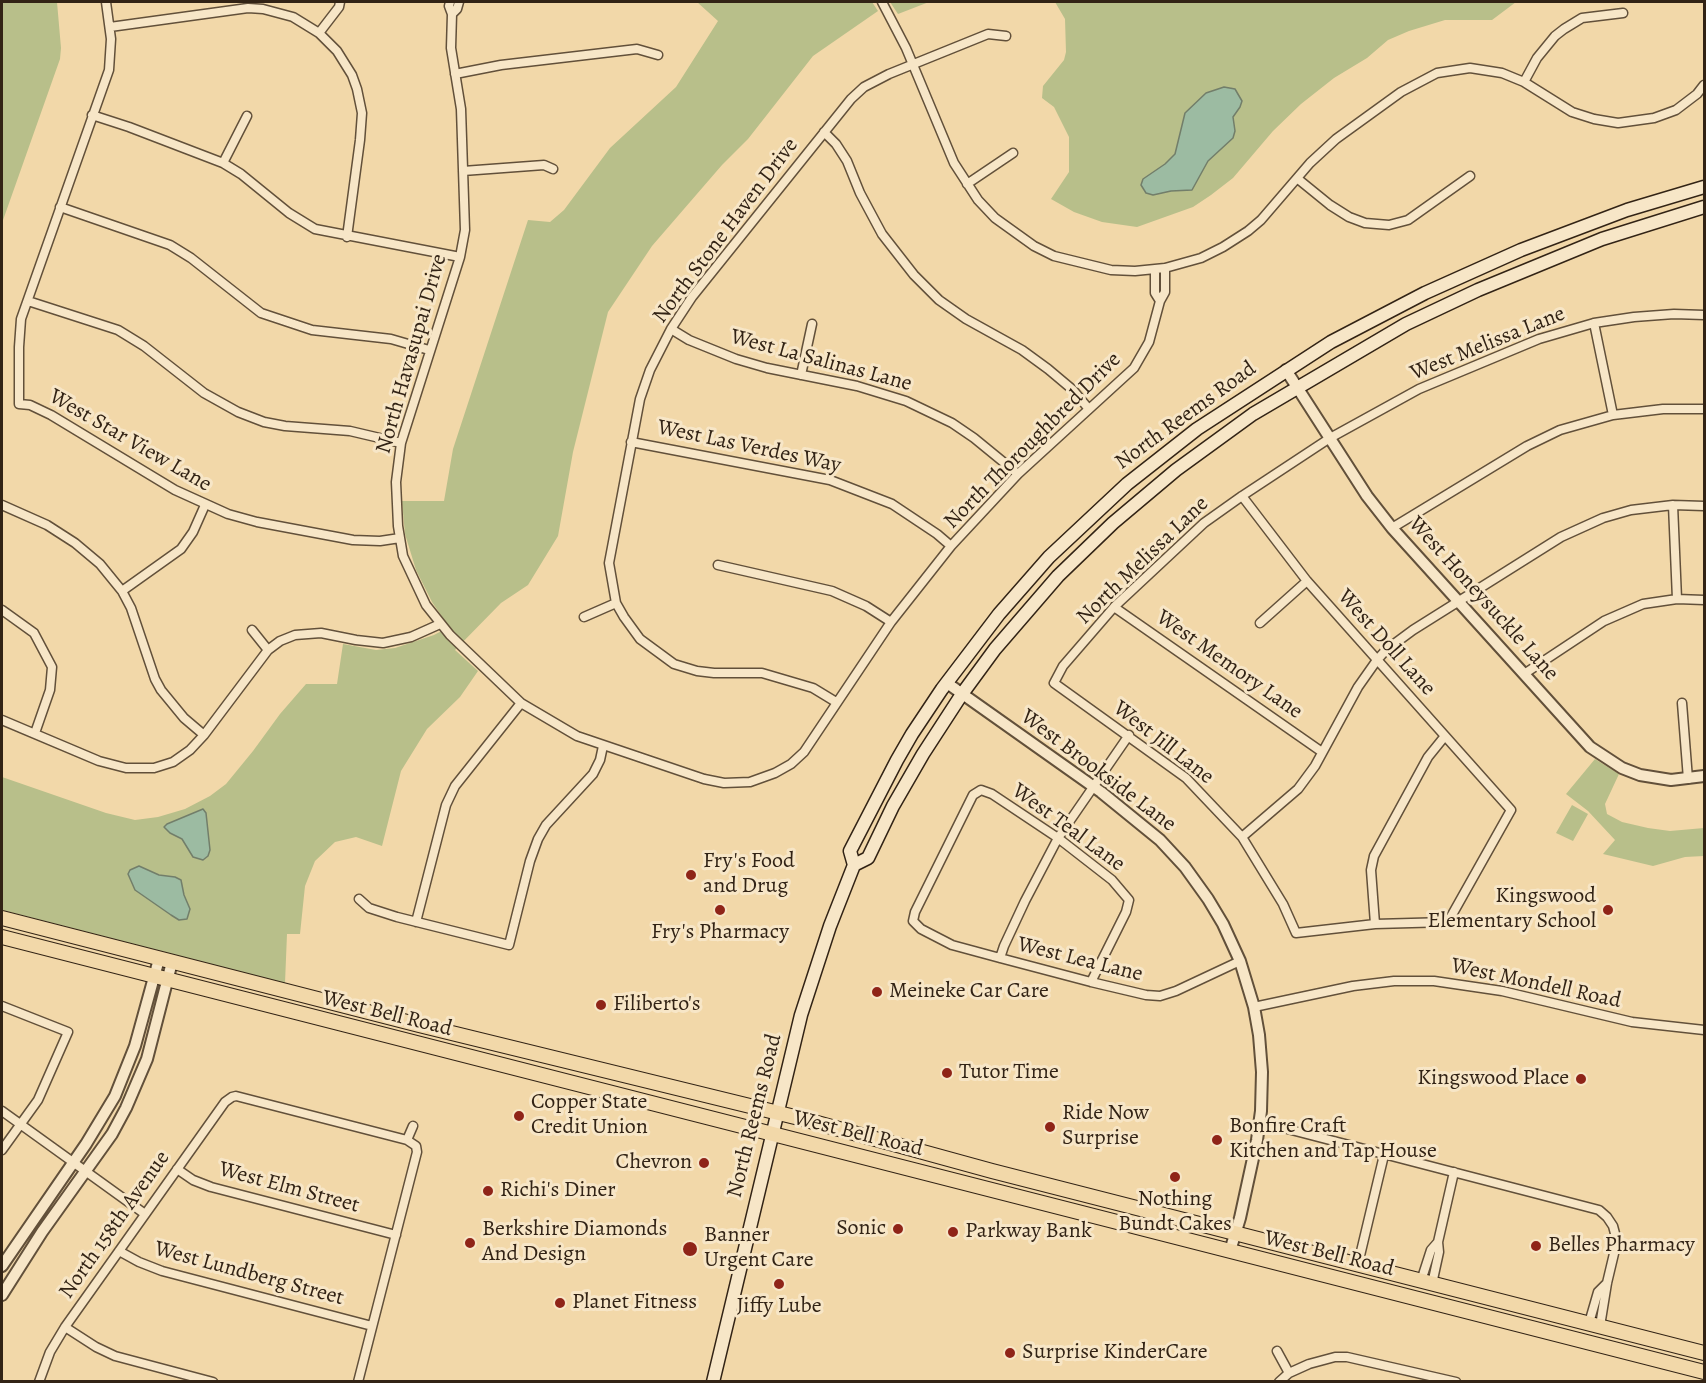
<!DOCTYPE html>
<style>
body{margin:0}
#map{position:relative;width:1706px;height:1383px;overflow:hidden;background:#f2d8a9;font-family:Alegreya,serif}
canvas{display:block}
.frame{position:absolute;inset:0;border:3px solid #322315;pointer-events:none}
</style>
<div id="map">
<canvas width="1706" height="1383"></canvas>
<div class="frame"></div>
</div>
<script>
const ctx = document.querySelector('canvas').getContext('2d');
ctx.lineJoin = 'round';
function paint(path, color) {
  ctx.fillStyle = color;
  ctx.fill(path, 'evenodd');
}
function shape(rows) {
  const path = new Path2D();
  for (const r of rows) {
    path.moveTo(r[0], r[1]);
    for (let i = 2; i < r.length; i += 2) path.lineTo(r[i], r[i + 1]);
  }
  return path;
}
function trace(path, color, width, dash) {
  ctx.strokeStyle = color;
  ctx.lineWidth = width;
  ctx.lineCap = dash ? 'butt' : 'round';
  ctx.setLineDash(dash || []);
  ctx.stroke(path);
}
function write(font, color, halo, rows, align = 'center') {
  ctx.font = font + ' Alegreya,serif';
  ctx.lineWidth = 6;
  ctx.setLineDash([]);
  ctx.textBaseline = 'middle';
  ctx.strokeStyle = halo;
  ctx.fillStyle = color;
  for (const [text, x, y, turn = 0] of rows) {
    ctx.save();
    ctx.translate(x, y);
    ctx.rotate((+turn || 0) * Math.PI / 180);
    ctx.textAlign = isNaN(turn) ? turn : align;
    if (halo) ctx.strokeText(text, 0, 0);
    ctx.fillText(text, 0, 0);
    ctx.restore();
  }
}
const green = shape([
 [2,2,57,2,61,48,60,59,2,223],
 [697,2,872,2,878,11,813,56,748,139,722,165,652,246,608,312,573,452,558,536,528,585,501,603,455,650,478,671,460,697,427,729,401,771,382,846,356,837,335,842,315,861,305,886,300,934,287,934,285,983,2,910,2,777,106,813,135,820,158,817,185,809,210,796,226,784,253,751,280,714,306,684,337,684,343,644,376,650,395,648,434,635,449,627,432,602,416,570,405,534,402,501,444,501,453,449,528,220,550,222,564,210,610,148,676,87,718,21],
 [890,2,929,2,898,14],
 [1055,2,1516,2,1492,20,1445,20,1409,31,1388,40,1367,58,1334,78,1301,104,1273,131,1233,178,1211,195,1193,207,1137,227,1102,222,1074,212,1051,199,1069,172,1069,137,1054,107,1042,98,1043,86,1064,60,1066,52,1065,19],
 [1595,759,1619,774,1605,804,1607,814,1622,822,1648,828,1670,831,1704,828,1704,856,1685,857,1653,866,1603,854,1615,840,1588,811,1566,794],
 [1572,805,1588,814,1573,841,1556,833]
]);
const water = shape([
 [1224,87,1235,89,1242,101,1240,107,1233,117,1235,131,1233,138,1208,161,1192,190,1171,191,1153,195,1146,193,1141,185,1143,179,1165,164,1175,154,1185,113,1206,93,1224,87],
 [203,809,206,813,210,850,208,856,203,860,193,857,182,839,170,833,164,827,167,824,203,809],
 [139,866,159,875,175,877,181,880,184,895,190,909,187,919,179,920,171,915,135,890,128,874,130,870,139,866]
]);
const stream = shape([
 [740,1155,749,1158]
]);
const minor = shape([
 [106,2,111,39,109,70,21,319,19,347,19,404,30,405,51,415,175,490,228,514,257,522,353,540,380,541,400,538],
 [450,2,449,6,452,14,451,48,461,109,465,230,460,257,401,443,396,482,398,526,403,556,426,605,450,635,521,703,577,736,704,779,724,783,750,782,775,773,791,764,804,752,891,622,951,546,1018,474,1134,368,1149,342,1160,301],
 [882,2,906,48,954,163,978,200,995,218,1034,246,1054,256,1111,270,1135,271,1165,268,1201,258,1223,247,1248,231,1261,220,1310,163,1336,139,1401,92,1437,73,1470,68,1502,73,1524,82,1572,112,1594,119,1618,123,1654,118,1676,110,1697,94,1704,85],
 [452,14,457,9,459,2],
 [110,27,248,8,263,9,293,17,319,33,337,51,352,75,357,89,362,113,360,140,347,237],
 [319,33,339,7,340,2],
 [455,74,501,65,637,49,658,55],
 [1524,82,1537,58,1555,36,1564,29,1582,18,1623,13],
 [92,115,129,127,223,163,241,174,289,213,315,229,460,257],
 [824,132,836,144,847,161,860,193,882,234,914,275,939,300,966,319,1022,350,1048,369,1073,390,1088,408],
 [223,163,247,116],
 [463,171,544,165,553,169],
 [1298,179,1330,205,1349,217,1365,223,1389,225,1408,220,1470,176],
 [967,184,1013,153],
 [60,207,170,245,191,258,261,313,312,330,391,339,429,350],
 [1155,269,1155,293,1160,301,1165,292,1165,268],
 [28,301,118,330,144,346,204,393,238,412,264,422,285,426,350,431,401,443],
 [1594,323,1613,415],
 [671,329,689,340,736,359,767,368,857,386,906,401,952,423,974,438,1018,474],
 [801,375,812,324],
 [631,442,830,480,892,504,937,534,951,546],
 [1242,496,1307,581,1511,810,1448,922,1375,924,1296,933,1283,904,1242,837,1186,778,1054,683,1063,666,1114,607,1204,523,1242,496,1330,438,1419,389,1539,339,1594,323,1634,317,1674,314,1704,315],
 [2,505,47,525,75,543,100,564,122,591,131,608,155,679,161,690,184,718,204,735],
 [1673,505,1677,599],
 [1392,528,1527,446,1560,430,1613,415,1663,409,1704,409],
 [718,565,832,591,866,606,891,622],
 [122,591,181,549,193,532,205,505],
 [1114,607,1322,752],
 [2,610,34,633,52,667,50,690,35,733],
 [584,617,616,603],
 [1260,623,1307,581],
 [252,630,268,650],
 [1524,674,1604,621,1643,604,1677,599,1704,600],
 [836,702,813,688,762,673,714,673,697,671,674,664,640,639,624,617,616,603,609,563,640,399,650,370,671,329,692,297,851,99,864,87,889,74,988,34,1006,36],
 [1682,703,1688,779],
 [2,720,99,761,126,768,154,768,173,762,190,750,204,735,268,650,280,641,295,635,321,633,356,640,383,643,411,637,440,624],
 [1242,837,1298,789,1315,766,1358,687,1377,660,1386,650,1413,630,1561,537,1603,518,1631,510,1673,505,1704,506],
 [359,899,369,908,397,917,509,945,530,861,538,839,546,825,593,774,600,760,603,746],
 [416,922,446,805,455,786,521,703],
 [1375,924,1371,870,1374,856,1428,757,1445,736],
 [1000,958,1004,946,1025,901,1058,838,1129,735],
 [1091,982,1126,912,1129,900,1112,880,1058,838,992,794,981,790,973,795,915,912,913,921,921,929,952,945,1000,958,1091,982,1146,995,1160,996,1176,991,1240,961],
 [2,1006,68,1032,38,1100,2,1150],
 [1254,1007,1353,986,1394,981,1434,981,1502,991,1632,1022,1704,1030],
 [2,1111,145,1214],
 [1260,1123,1276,1126,1599,1210,1607,1217,1613,1226,1617,1241,1607,1283,1600,1326],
 [407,1140,413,1126],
 [177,1169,193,1180,211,1187,396,1235],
 [119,1251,139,1262,162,1271,372,1326],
 [1358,1264,1384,1155],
 [1421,1281,1431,1250,1438,1242],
 [1432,1284,1439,1252,1438,1242,1454,1172],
 [1589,1323,1598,1292,1607,1283],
 [65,1327,96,1347,115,1356,213,1382],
 [1277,1351,1289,1373],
 [39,1382,50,1352,65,1327,225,1102,232,1097,236,1096,407,1140,416,1146,417,1152,358,1382],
 [1279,1382,1289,1373,1309,1364,1335,1357,1347,1357,1456,1382]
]);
const tertiary = shape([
 [1286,370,1367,496,1392,528,1590,747,1622,768,1640,775,1671,780,1704,776],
 [947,683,1101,792,1160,840,1185,867,1208,899,1223,924,1240,961,1254,1007,1259,1035,1262,1072,1261,1111,1257,1140,1240,1218,1230,1251],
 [2,1266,86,1144,115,1096,135,1046,159,959],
 [2,1295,42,1232,112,1134,126,1108,147,1059,172,962]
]);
const secondary = shape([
 [854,865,868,858,893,806,923,754,962,694,995,649,1058,576,1113,523,1176,470,1253,414,1406,324,1478,290,1602,239,1704,207],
 [713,1382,801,1015,830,926,854,865,850,851,897,760,912,734,942,689,999,614,1049,557,1127,484,1197,429,1331,342,1425,293,1521,250,1627,210,1704,187]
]);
const primary = shape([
 [2,918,419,1025,799,1118,992,1171,1704,1353],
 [2,937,1704,1372]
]);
const markers = [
 [691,875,6,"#8f2418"],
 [720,910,6,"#8f2418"],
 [1608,910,6,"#8f2418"],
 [877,992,6,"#8f2418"],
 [601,1005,6,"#8f2418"],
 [947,1073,6,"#8f2418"],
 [1581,1079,6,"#8f2418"],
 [519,1116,6,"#8f2418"],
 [1050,1127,6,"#8f2418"],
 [1217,1140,6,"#8f2418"],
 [704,1163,6,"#8f2418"],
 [1175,1177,6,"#8f2418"],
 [488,1191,6,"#8f2418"],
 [898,1229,6,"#8f2418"],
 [953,1232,6,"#8f2418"],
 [470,1243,6,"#8f2418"],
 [1536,1246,6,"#8f2418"],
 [690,1249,8,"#8f2418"],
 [779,1284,6,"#8f2418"],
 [560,1303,6,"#8f2418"],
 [1010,1353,6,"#8f2418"]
];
const streetNames = [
 ["North Stone Haven Drive",726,231,-53],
 ["West Melissa Lane",1488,344,-22],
 ["North Havasupai Drive",412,354,-74],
 ["West La Salinas Lane",821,361,15],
 ["North Reems Road",1186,416,-36],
 ["West Star View Lane",130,441,30],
 ["North Thoroughbred Drive",1033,441,-45],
 ["West Las Verdes Way",749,447,12],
 ["North Melissa Lane",1143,561,-44],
 ["West Honeysuckle Lane",1483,599,48],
 ["West Doll Lane",1386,643,48],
 ["West Memory Lane",1229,665,35],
 ["West Jill Lane",1163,743,38],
 ["West Brookside Lane",1098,771,37],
 ["West Teal Lane",1068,828,36],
 ["West Lea Lane",1080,960,14],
 ["West Mondell Road",1536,984,12],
 ["West Bell Road",387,1014,14],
 ["North Reems Road",755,1116,-76],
 ["West Bell Road",858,1134,14],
 ["West Elm Street",289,1188,15],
 ["North 158th Avenue",115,1225,-55],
 ["West Bell Road",1329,1254,14],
 ["West Lundberg Street",249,1274,15]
];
const poiNames = [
 ["Fry's Food",703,862],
 ["and Drug",703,887],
 ["Kingswood",1596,897,"right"],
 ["Elementary School",1596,922,"right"],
 ["Fry's Pharmacy",720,933,"center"],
 ["Meineke Car Care",889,992],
 ["Filiberto's",613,1005],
 ["Tutor Time",959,1073],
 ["Kingswood Place",1569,1079,"right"],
 ["Copper State",531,1103],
 ["Credit Union",531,1128],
 ["Ride Now",1062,1114],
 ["Surprise",1062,1139],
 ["Bonfire Craft",1229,1127],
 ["Kitchen and Tap House",1229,1152],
 ["Chevron",692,1163,"right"],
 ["Richi's Diner",500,1191],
 ["Nothing",1175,1200,"center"],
 ["Bundt Cakes",1175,1225,"center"],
 ["Sonic",886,1229,"right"],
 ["Berkshire Diamonds",482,1230],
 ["And Design",482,1255],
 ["Parkway Bank",965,1232],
 ["Banner",704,1236],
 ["Urgent Care",704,1261],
 ["Belles Pharmacy",1548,1246],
 ["Planet Fitness",572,1303],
 ["Jiffy Lube",779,1307,"center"],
 ["Surprise KinderCare",1022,1353]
];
paint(green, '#b8bf8a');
paint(water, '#9cbba2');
trace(water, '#727e6a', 1.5);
trace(stream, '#727e6a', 2);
trace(minor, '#62503a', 11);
trace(tertiary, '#62503a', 14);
trace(secondary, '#322315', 15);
trace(primary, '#322315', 16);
trace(minor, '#f7e6c7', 8);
trace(tertiary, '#f7e6c7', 10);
trace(secondary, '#f7e6c7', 12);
trace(primary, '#f2d8a9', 14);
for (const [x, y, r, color] of markers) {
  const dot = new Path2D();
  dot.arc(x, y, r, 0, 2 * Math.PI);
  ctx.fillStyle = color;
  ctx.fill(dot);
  trace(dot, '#f7e6c7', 2);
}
write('22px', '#322315', '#f7e6c7', streetNames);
write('22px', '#322315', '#f7e6c7', poiNames, 'left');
</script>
